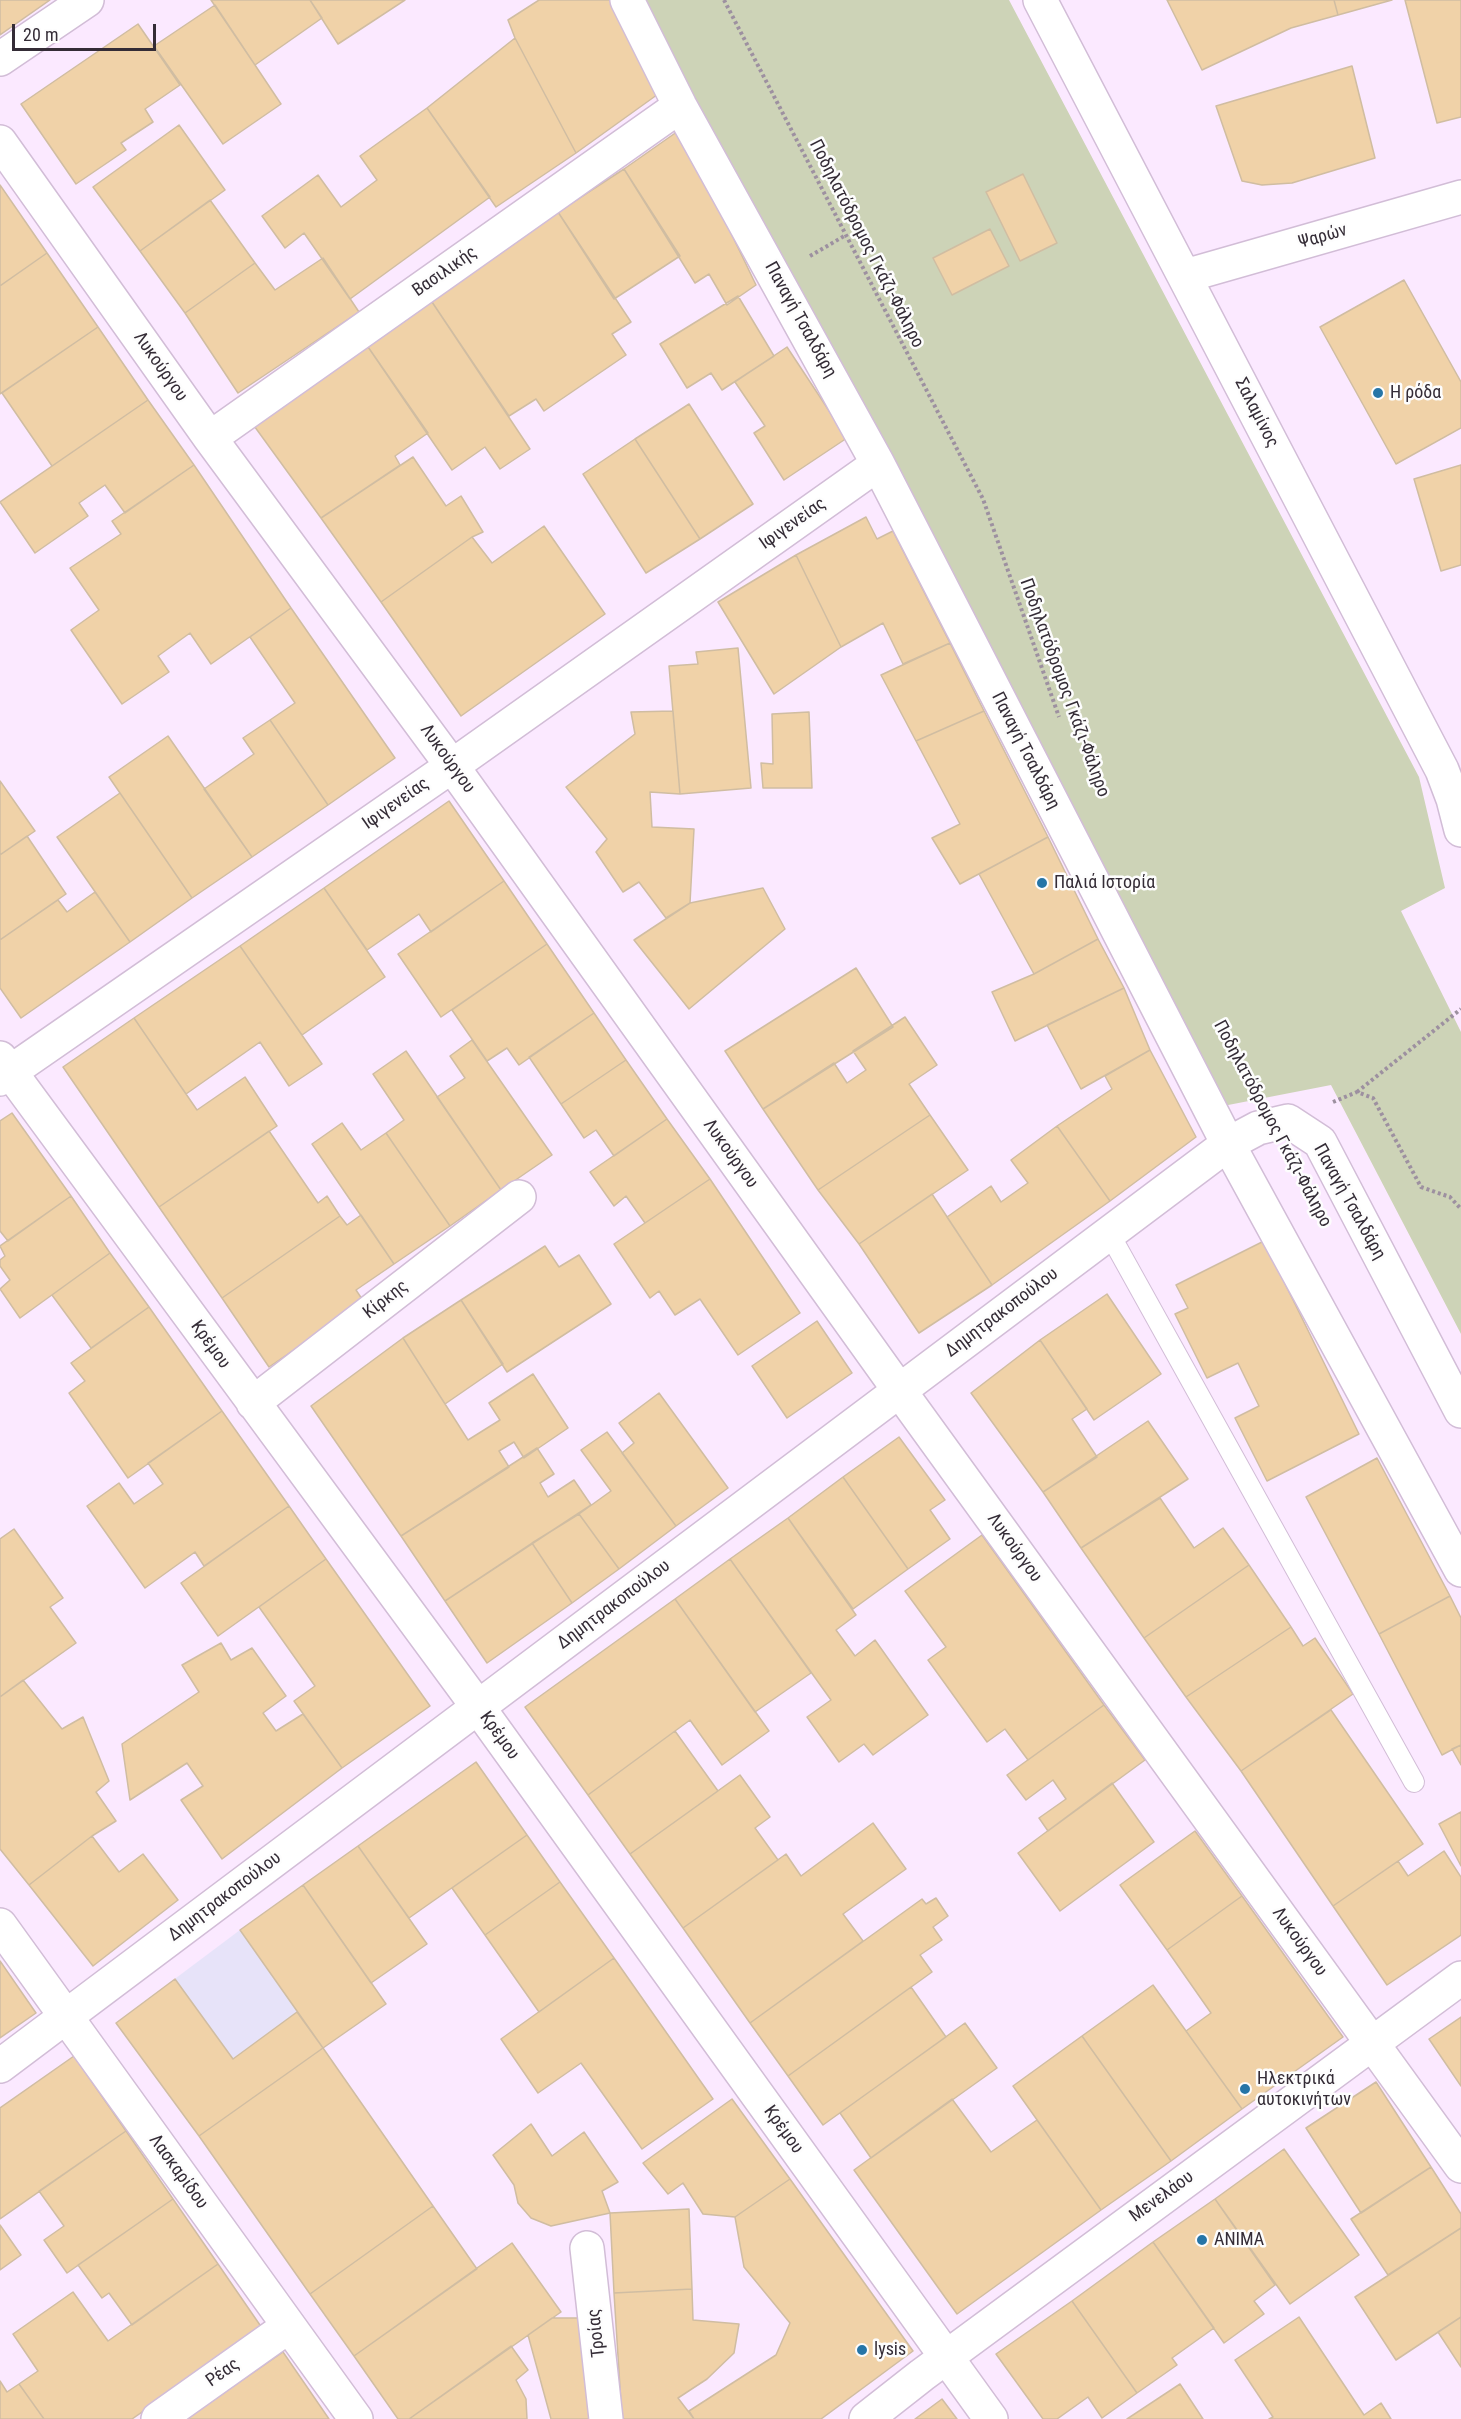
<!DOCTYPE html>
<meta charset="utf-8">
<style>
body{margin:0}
#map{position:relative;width:1461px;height:2419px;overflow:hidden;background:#fbe9ff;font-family:"Roboto Condensed",sans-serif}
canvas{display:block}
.scale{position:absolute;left:12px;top:24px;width:144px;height:27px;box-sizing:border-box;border:3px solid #342c36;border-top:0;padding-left:8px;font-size:18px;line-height:21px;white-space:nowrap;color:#342c36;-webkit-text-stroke:4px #fdfdfd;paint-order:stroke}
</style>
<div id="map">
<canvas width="1461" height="2419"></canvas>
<div class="scale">20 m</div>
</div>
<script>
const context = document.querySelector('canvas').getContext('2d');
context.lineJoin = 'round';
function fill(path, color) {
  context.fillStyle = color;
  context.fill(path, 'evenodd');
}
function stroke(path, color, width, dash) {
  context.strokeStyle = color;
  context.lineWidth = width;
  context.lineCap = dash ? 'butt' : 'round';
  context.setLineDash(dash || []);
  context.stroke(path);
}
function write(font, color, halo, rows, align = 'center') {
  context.font = font + ' "Roboto Condensed",sans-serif';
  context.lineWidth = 5;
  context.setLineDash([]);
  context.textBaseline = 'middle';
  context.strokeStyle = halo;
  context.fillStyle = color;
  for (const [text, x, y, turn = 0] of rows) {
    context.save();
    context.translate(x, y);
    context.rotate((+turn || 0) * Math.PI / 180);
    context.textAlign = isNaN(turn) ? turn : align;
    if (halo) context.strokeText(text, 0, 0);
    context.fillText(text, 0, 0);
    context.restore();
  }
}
fill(new Path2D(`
 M240,1930l83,118 -124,88 -83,-113z`), '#e7e3f9');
fill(new Path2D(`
 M639,0h370l410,777 26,111 -44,23 60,121v302l-130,-249 -108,21z`), '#cdd3b7');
const building = new Path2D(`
 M0,0h50l-50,35z
 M211,0h99l12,18 -67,47z
 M310,0h95l-67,44z
 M539,0h74l48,92 -85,61 -61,-115 -7,-18z
 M1167,0h167l4,15 -47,13 -89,42z
 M1334,0h58l-54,15z
 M1405,0h56v117l-24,6z
 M215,5l66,99 -58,40 -69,-98z
 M138,24l42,61 -35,24 8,13 -32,21 5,7 -50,34 -55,-80z
 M515,38l61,115 -80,54 -69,-99z
 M1352,66l23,92 -83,25 -30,2 -20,-4 -26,-75z
 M427,108l63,89 -140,102 -46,-66 -19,15 -23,-32 56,-41 23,32 36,-27 -17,-24z
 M179,125l46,65 -85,61 -47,-64z
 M681,129l75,156 -29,20 -18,-31 -14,9 -71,-114z
 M624,169l56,87 -66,43 -56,-87z
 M1023,174l34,69 -37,18 -34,-69z
 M0,185l47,68 -47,33z
 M210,200l45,63 -70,50 -45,-62z
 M558,212l73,110 -19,12 14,21 -82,56 -8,-12 -27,17 -79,-117z
 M990,229l19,37 -57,29 -19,-37z
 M47,253l51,74 -98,67v-108z
 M323,258l36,54 -121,81 -53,-80 70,-50 20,27z
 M1404,280l57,102v46l-65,36 -76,-137z
 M738,296l36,60 -52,34 -11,-17 -24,15 -27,-44z
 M430,299l100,150 -30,20 -15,-22 -33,23 -86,-126z
 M98,327l50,73 -96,66 -50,-73z
 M366,344l62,89 -33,23 5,9 -79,53 -69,-95z
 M787,347l60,91 -63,42 -30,-47 11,-7 -30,-44z
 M148,400l46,65 -69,48 -20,-28 -26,18 9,13 -53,37 -35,-51z
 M689,404l64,100 -53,35 -65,-100z
 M635,439l65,100 -54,34 -63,-99z
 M413,457l33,49 15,-10 22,36 -11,5 -91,65 -60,-84z
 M194,465l97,143 -80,56 -21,-31 -32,23 11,16 -47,32 -51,-74 28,-20 -29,-42 51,-34 -9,-13z
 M1461,465v100l-20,6 -27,-92z
 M866,517l11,22 16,-8 57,112 -47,21 -20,-41 -42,24 -45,-92z
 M544,526l61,88 -144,102 -80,-114 91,-65 20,26z
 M796,555l45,92 -67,47 -56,-92z
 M291,608l104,150 -67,47 -58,-85 25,-17 -45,-66z
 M950,643l34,68 -68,30 -35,-66z
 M738,648l13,140 -71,6 -11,-128 29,-2 -2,-12z
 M673,711l7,83 -30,-2 2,35 42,2 -4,74 -24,15 -27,-36 -16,10 -27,-40 11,-13 -41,-52 69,-53 -4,-22z
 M984,711l64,126 -88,47 -28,-46 28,-14 -44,-83z
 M809,712l3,76h-49l-2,-25 12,1 -1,-50z
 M270,720l58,85 -76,52 -48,-68 50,-35 -11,-16z
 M168,736l84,121 -60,41 -83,-121z
 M0,781l35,50 -35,24z
 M120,793l72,105 -62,44 -73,-105z
 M449,801l55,80 -73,51 -12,-18 -52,36 -43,-62z
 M27,836l39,58 -66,46v-85z
 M1048,837l50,102 -64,35 -55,-100z
 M504,881l43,63 -106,73 -43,-63z
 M324,888l61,89 -83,58 -62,-89z
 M763,888l22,41 -96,80 -55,-69 56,-37z
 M95,892l35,50 -109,76 -21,-30v-48l58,-40 9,12z
 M1098,939l26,49 -109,53 -23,-49 42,-18z
 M547,944l47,69 -75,52 -12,-17 -20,13 -35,-51z
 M240,946l82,118 -33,22 -29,-44 -74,52 -52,-76z
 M856,968l37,59 -130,82 -38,-58z
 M1124,988l26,62 -69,39 -34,-64z
 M594,1013l32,47 -65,44 -32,-47z
 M905,1017l32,48 -28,19 21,31 -112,75 -55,-81 71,-46 13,20 19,-13 -13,-19z
 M134,1018l63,92 48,-33 32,49 -118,81 -96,-140z
 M472,1040l80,115 -51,35 -64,-93 28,-19 -15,-22z
 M1150,1050l46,87 -86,64 -53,-75 55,-37 -7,-13z
 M406,1051l95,139 -51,36 -64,-93 18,-13 -31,-46z
 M626,1060l41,59 -53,37 -18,-26 -12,8 -23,-34z
 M12,1113l59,83 -63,45 -8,-10v-110z
 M930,1115l38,55 -109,74 -41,-54z
 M667,1119l43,60 -65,44 -19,-27 -12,10 -24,-34z
 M342,1123l19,27 25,-17 64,93 -56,38 -82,-120z
 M1057,1126l53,75 -118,84 -45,-68 44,-31 10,16 27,-19 -17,-23z
 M269,1131l49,72 9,-7 13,20 -118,82 -63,-91z
 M710,1179l90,134 -62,42 -38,-56 -25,16 -16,-24 -9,7 -36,-54z
 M932,1194l60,91 -73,48 -60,-89z
 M71,1196l39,57 -90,65 -20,-29 10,-9 -10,-14v-6l5,-4 -5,-10z
 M361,1215l33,49 -38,26 8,12 -95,65 -47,-69 118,-82 7,9z
 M1264,1241l95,193 -92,47 -32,-63 24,-12 -21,-43 -31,15 -32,-64 13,-6 -12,-23z
 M545,1246l14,21 20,-12 32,49 -104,68 -46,-72z
 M110,1253l39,54 -58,41 -39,-53z
 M1107,1294l54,80 -67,46 -54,-80z
 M461,1300l42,64 -58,40 -42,-66z
 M149,1307l73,104 -94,67 -59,-85 16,-12 -14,-18z
 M817,1321l35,52 -65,45 -35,-52z
 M403,1338l65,102 32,-20 -11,-17 44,-29 35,54 -44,30 -10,-16 -15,9 10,16 -108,69 -90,-130z
 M1040,1340l47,69 -15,10 25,38 -54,35 -72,-99z
 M659,1393l69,95 -52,38 -54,-73 12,-10 -15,-20z
 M222,1411l67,95 -85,60 -9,-14 -50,36 -58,-82 32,-23 15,21 29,-20 -15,-21z
 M1148,1421l40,58 -107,69 -38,-56z
 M607,1432l69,94 -57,43 -40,-55 32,-23 -30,-41z
 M899,1437l46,63 -15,10 20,29 -42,30 -65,-92z
 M537,1448l17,26 -14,9 8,14 26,-17 17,25 -146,96 -44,-65z
 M1377,1458l73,138 -71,38 -73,-137z
 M843,1477l65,92 -55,40 -65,-91z
 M1160,1498l34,50 29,-20 26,37 -105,73 -63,-90z
 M289,1506l37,53 -108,77 -37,-53z
 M579,1514l40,55 -47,34 -40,-60z
 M788,1518l68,97 -20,15 19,26 20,-16 53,75 -55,40 -9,-11 -25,18 -32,-45 24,-17 -101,-141z
 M14,1529l49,69 -13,9 26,36 -76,54v-158z
 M982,1535l122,170 -76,55 -23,-31 -18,13 -59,-82 18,-13 -41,-56z
 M532,1543l40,60 -85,60 -42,-62z
 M326,1559l104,147 -88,62 -48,-67 21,-15 -56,-79z
 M730,1559l81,114 -56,39 -80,-113z
 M1249,1565l42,62 -105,70 -42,-59z
 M1450,1596l11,22v127l-19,10 -63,-121z
 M675,1599l94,132 -47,34 -32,-45 -102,75 -63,-88z
 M1291,1627l12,19 12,-8 38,56 -112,77 -55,-74z
 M221,1643l10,17 21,-12 34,48 -23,17 13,18 27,-17 39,54 -120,91 -41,-59 22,-14 -16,-23 -57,37 -8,-56 77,-52 -17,-27z
 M23,1680l39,49 21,-12 26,64 -13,11 20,29 -24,15 -63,49 -29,-36v-152z
 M1104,1705l41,55 -97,71 -9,-13 27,-19 -13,-19 -27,20 -19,-25z
 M1331,1710l92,134 -90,62 -92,-135z
 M675,1731l43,60 -88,63 -42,-59z
 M1461,1745v20l-9,-16z
 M476,1762l51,73 -118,83 -51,-72z
 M740,1775l30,42 -15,11 23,32 -95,68 -53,-74z
 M1112,1783l42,59 -94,69 -42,-58z
 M1461,1812v54l-22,-42z
 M873,1823l33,46 -63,45 20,27 -113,82 -67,-95 103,-74 15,22z
 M1195,1831l47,65 -75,54 -47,-65z
 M527,1835l33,47 -75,53 -33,-47z
 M92,1836l27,36 24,-18 35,46 -85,66 -64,-81z
 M358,1846l69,98 -56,39 -68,-98z
 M1444,1851l17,26v58l-74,50 -54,-79 65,-45 10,15z
 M560,1882l54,76 -75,54 -54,-77z
 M303,1885l83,119 -63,44 -83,-118z
 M1242,1896l101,141 -101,72 -56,-78 25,-18 -44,-63z
 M936,1898l12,18 -15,11 9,13 -22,15 12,17 -144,104 -38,-53 172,-124 4,5z
 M614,1958l99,141 -71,50 -61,-86 -43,30 -37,-54z
 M0,1961l36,52 -36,25z
 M175,1979l58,80 64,-47 26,36 -124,88 -83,-113z
 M1153,1985l89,124 -71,52 -89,-125z
 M911,1987l35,50 -123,88 -35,-49z
 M1461,2017v69l-32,-47z
 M965,2023l32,45 -126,90 -31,-45z
 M1082,2036l89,125 -70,49 -88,-124z
 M323,2048l110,158 -123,88 -111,-158z
 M74,2056l52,75 -126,88v-111z
 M1376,2082l55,85 -70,46 -55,-85z
 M732,2099l58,80 -55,38 -32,-3 -20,-31 -15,11 -25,-31z
 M952,2099l39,53 46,-32 64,90 -144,104 -103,-144z
 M531,2124l21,32 32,-24 34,50 -16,9 8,22 -59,13 -20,-8 -13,-15 -4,-18 -21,-30z
 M126,2131l47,68 -106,74 -23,-33 20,-14 -25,-35z
 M1284,2149l75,106 -69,49 -75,-105z
 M1431,2167l30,47v14l-73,47 -37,-56z
 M790,2179l123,172 -92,68h-127l-5,-8 87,-56 14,-32 -46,-56 -9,-50z
 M173,2199l45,65 -86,61 -23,-32 -7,5 -24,-33z
 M1215,2199l60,86 -21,16 10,13 -40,29 -71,-101z
 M433,2206l44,63 -123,87 -44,-62z
 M689,2209l3,80 -78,4 -4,-80z
 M0,2225l21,30 -21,15z
 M1461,2228v89l-65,43 -41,-63z
 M1153,2242l61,86 -42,30 5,7 -40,28 -65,-92z
 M512,2243l49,69 -152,107h-11l-44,-63z
 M218,2264l44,64 -130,91h-88l-25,-35 19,-13 -25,-37 60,-42 35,49z
 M692,2289l1,31 46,4 -5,29 -27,26 -29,19 16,21h-72l-8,-126z
 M1072,2301l65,92 -35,25 -14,-21 -31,22h-14l-47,-65z
 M1299,2317l65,98 17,-12 10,16h-122l4,-2 -38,-57z
 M1461,2317v50l-23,-35z
 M552,2318h28l11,101h-40l-23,-84z
 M511,2346l17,24 -12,10 10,19 1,20h-118z
 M283,2352l46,67h-143z
 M0,2381l7,11 12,-8 25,35h-44z
 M1180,2384l23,35h-76z
 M942,2399l15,20h-42z`);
fill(building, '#f0d2a8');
stroke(building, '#d0bda2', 1.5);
const service = new Path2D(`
 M1109,1233l305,549`);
const minor = new Path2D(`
 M627,0l53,106 198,358 350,680 233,426
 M1040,0l402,770 11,29 8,31
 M0,59l87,-59
 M0,142l210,296 242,328 447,624 562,776
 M1185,276l276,-79
 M210,438l470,-332
 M0,1058l478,649 513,712
 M0,1079l452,-313 426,-302
 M253,1403l266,-206
 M0,1925l356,494
 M0,2066l1228,-922 30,-16 30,-7 32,21 141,269
 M587,2248l19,171
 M158,2419l131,-93
 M866,2419l56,-44 539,-397`);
stroke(service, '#d2bdd7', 22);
stroke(minor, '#d2bdd7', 36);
stroke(new Path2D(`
 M724,0l259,499 76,218
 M810,256l36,-21
 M1357,1092l104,-83
 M1333,1102l24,-10 16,6 48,89 29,10 11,12`), '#9d90a0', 4, [3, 3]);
stroke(service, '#fff', 20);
stroke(minor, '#fff', 33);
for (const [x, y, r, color] of [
 [1378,393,6,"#2675a7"],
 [1042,883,6,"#2675a7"],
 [1245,2089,6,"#2675a7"],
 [1202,2240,6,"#2675a7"],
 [862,2350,6,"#2675a7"]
]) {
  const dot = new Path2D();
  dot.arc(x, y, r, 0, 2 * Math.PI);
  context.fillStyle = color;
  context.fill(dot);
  stroke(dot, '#fdfdfd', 2);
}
write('18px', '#342c36', '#fdfdfd', [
 ["Ψαρών",1323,237,-16],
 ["Ποδηλατόδρομος Γκάζι-Φάληρο",866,244,63],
 ["Βασιλικής",445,272,-35],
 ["Παναγή Τσαλδάρη",800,320,61],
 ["Λυκούργου",160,367,55],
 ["Σαλαμίνος",1256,413,63],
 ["Ιφιγενείας",793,524,-35],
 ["Ποδηλατόδρομος Γκάζι-Φάληρο",1064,688,70],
 ["Παναγή Τσαλδάρη",1025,751,63],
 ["Λυκούργου",447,759,54],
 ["Ιφιγενείας",396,804,-35],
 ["Ποδηλατόδρομος Γκάζι-Φάληρο",1272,1124,62],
 ["Λυκούργου",730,1154,54],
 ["Παναγή Τσαλδάρη",1349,1202,61],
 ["Κίρκης",386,1300,-38],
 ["Δημητρακοπούλου",1002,1313,-37],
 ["Κρέμου",210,1345,54],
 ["Λυκούργου",1014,1548,54],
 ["Δημητρακοπούλου",614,1605,-37],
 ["Κρέμου",499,1736,54],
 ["Δημητρακοπούλου",225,1897,-37],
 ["Λυκούργου",1299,1942,54],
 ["Κρέμου",783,2130,54],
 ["Λασκαρίδου",178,2172,54],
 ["Μενελάου",1162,2197,-36],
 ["Τροίας",597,2333,-96],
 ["Ρέας",223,2373,-35]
]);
write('18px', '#342c36', '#fdfdfd', [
 ["Η ρόδα",1390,393],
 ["Παλιά Ιστορία",1054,883],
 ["Ηλεκτρικά",1257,2079],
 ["αυτοκινήτων",1257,2100],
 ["ΑΝΙΜΑ",1214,2240],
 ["lysis",874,2350]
], 'left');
</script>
